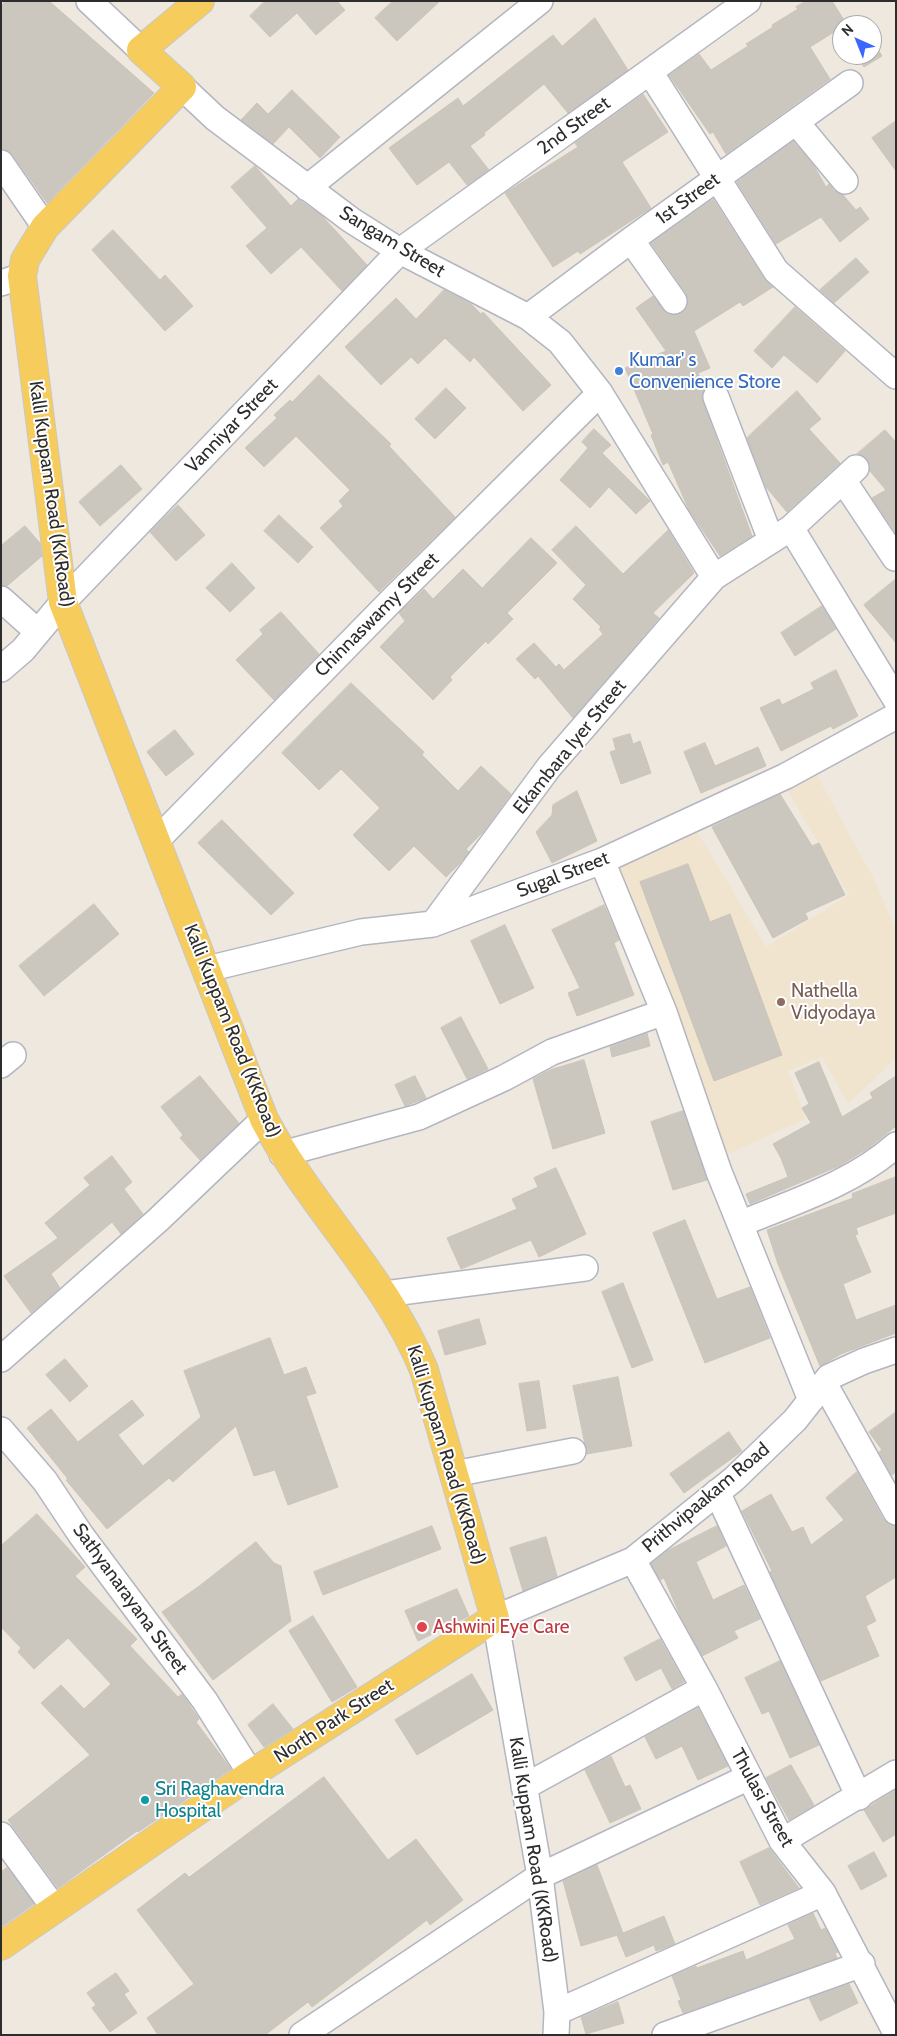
<!DOCTYPE html>
<style>
body{margin:0}
#map{position:relative;width:897px;height:2036px;overflow:hidden;background:#efe8df;font-family:Cabin,sans-serif}
canvas{display:block}
.frame{position:absolute;inset:0;border:2px solid #2d2d2d;pointer-events:none}
.north{position:absolute;left:832px;top:15px;width:50px;height:50px;box-sizing:border-box;background:#fff;border:1px solid #ababab;border-radius:50%;rotate:316deg;font-size:14px;font-weight:700;line-height:20px;text-align:center;color:#2d2d2d}
.north::after{content:'';display:block;margin:auto;width:18px;height:22px;background:#3c67ff;clip-path:polygon(50% 0,100% 100%,50% 72%,0 100%)}
</style>
<div id="map">
<canvas width="897" height="2036"></canvas>
<div class="frame"></div>
<div class="north">N</div>
</div>
<script>
const context = document.querySelector('canvas').getContext('2d');
context.lineJoin = 'round';
function fill(path, color) {
  context.fillStyle = color;
  context.fill(path, 'evenodd');
}
function stroke(path, color, width, dash) {
  context.strokeStyle = color;
  context.lineWidth = width;
  context.lineCap = dash ? 'butt' : 'round';
  context.setLineDash(dash || []);
  context.stroke(path);
}
function write(font, color, halo, rows, align = 'center') {
  context.font = font + ' Cabin,sans-serif';
  context.lineWidth = 4;
  context.setLineDash([]);
  context.textBaseline = 'middle';
  context.strokeStyle = halo;
  context.fillStyle = color;
  for (const [text, x, y, turn = 0] of rows) {
    context.save();
    context.translate(x, y);
    context.rotate((+turn || 0) * Math.PI / 180);
    context.textAlign = isNaN(turn) ? turn : align;
    if (halo) context.strokeText(text, 0, 0);
    context.fillText(text, 0, 0);
    context.restore();
  }
}
fill(new Path2D(`
 M812,766l61,111 23,53v128l-48,46 -26,-47 -34,14 18,48 -83,37 -108,-291 79,-39 72,121 83,-52 -66,-112z`), '#f1e4cf');
const building = new Path2D(`
 M5,1h44l105,92 -107,110 -34,-48 -12,-6v-142z
 M265,1h72l8,9 -29,25 -19,-22 -27,24 -20,-21z
 M393,1h47l-43,40 -22,-23z
 M806,1h26l15,24h-5v2l-32,20 20,32 -104,75 -13,-22 -3,2 -41,-59 30,-21 12,16 37,-24 -2,-2 27,-17 -1,-2 26,-16 -2,-2z
 M595,18l33,52 -60,43 -24,-29 -60,49 1,2 -15,11 19,24 -22,15 -18,-23 -32,23 -28,-37 69,-50 5,8 90,-71 9,11z
 M872,40l10,16 -18,11 -8,-12h16z
 M292,90l48,47 -20,21 -31,-31 -16,17 -32,-24 16,-17 11,11z
 M643,94l25,38 -46,30 29,46 -71,46 -2,-3 -25,16 -48,-74 73,-46 -3,-4z
 M896,121v50l-24,-33z
 M793,141l21,25 12,21 3,-3 5,7 9,4 13,15 4,-3 9,12 -29,23 -19,-25 -45,27 -39,-62z
 M255,166l36,40 7,-7 24,17 45,49 -25,26 -41,-44 -30,27 -25,-28 21,-18 -36,-41z
 M713,199l51,80 9,8 -30,19 -3,-4 -46,29 16,37 -12,5 7,15 -3,7 1,7 49,134 -32,20 -31,-46 -21,-48 -5,3 -12,-30 2,-1 -28,-66 41,-17 -30,-43 17,-12 15,18 14,-1 5,-6 1,-8 -2,-6 -35,-50z
 M113,230l47,50 5,-5 28,31 -28,25 -73,-81z
 M856,258l13,14 -35,31 -14,-13z
 M444,290l27,14 10,10 2,-2 68,73 -28,26 -49,-54 -4,5 -25,-24 -27,26 -7,-7 -30,28 -36,-38 51,-49 20,21z
 M795,307l50,44 -28,32 -33,-28 -12,13 -18,-17z
 M319,375l72,69 -2,2 66,71 -76,75 -59,-64 23,-22 -4,-5 11,-11 -54,-54 -32,31 -19,-19 32,-30 -3,-3 16,-15 2,2z
 M446,388l20,20 -31,31 -20,-20z
 M797,391l24,28 -12,10 31,34 -53,49 -21,-25 -19,-49z
 M594,429l17,16 -9,8 48,48 -14,13 -27,-27 -19,21 -30,-28 28,-32 -6,-6z
 M885,430l11,12v91l-24,-35 14,-8 -16,-19 -3,-12 -10,-5z
 M121,465l21,24 -42,37 -21,-24z
 M178,505l27,30 -29,26 -26,-29z
 M279,515l34,32 -15,16 -34,-32z
 M25,526l15,17 2,13 -35,30 -6,-1v-39z
 M576,526l47,48 45,-44 26,43 -41,40 6,5 -86,100 -35,-42 -3,3 -19,-20 18,-16 22,24 3,-3 5,6 39,-36 -4,-5 2,-2 -28,-28 13,-14 -34,-35z
 M531,538l26,25 -50,50 6,6 -25,25 -2,-3 -36,36 2,3 -19,20 -53,-53 25,-26 -6,-8 25,-24 9,10 30,-30 19,19z
 M232,563l23,25 -25,24 -24,-24z
 M896,579v64l-32,-38z
 M822,606l14,23 -41,27 -14,-23z
 M281,612l38,42 -45,46 -38,-40 27,-26 -3,-4z
 M836,670l22,46 -25,13 -2,-3 -50,25 -21,-43 19,-9 3,6 32,-16 -3,-6z
 M351,683l73,69 -2,3 36,36 23,-25 30,28 -28,38 -17,17 3,3 -10,12 -13,13 -32,-31 -25,25 -36,-36 27,-27 -39,-39 -22,21 -37,-37z
 M175,730l19,24 -28,22 -19,-24z
 M630,734l3,10 7,-3 11,32 -30,11 -11,-32 6,-2 -3,-11z
 M705,743l10,23 43,-19 8,19 -65,27 -17,-41z
 M577,791l20,50 -45,22 -16,-31 16,-17 1,-10z
 M780,794l32,52 7,-3 26,52 -40,18 3,6 -35,19 -61,-111z
 M222,820l72,73 -23,22 -73,-72z
 M688,864l22,58 20,-8 52,141 -68,26 -74,-199z
 M94,904l25,30 -75,62 -25,-30z
 M604,905l15,35 -5,3 20,52 -57,21 -9,-23 12,-5 -28,-58z
 M505,925l29,63 -34,16 -29,-63z
 M461,1017l27,52 -21,10 -26,-51z
 M647,1033l3,13 -38,11 -2,-10z
 M584,1060l21,73 -52,16 -20,-70 17,-9z
 M819,1062l23,55 31,-19 -3,-5 26,-17v50l-26,21 -29,18 -91,39 -4,-10 42,-17 -7,-19 -8,-14 38,-21 -9,-15 7,-4 -14,-31z
 M200,1076l39,47 -39,37 -20,-22 3,-3 -22,-28z
 M415,1076l11,22 -21,8 -10,-21z
 M683,1111l24,69 -34,10 -22,-68z
 M112,1156l20,26 -8,7 19,25 -22,20 -9,-12 -61,52 9,14 -29,25 -27,-37 54,-38 -13,-15 45,-38 -6,-7z
 M556,1168l30,66 -47,23 -8,-17 -70,29 -14,-31 70,-29 -5,-10 26,-12 -4,-9z
 M896,1177v36l-40,15 2,6 -3,1 16,37 -28,12 13,36 40,-15v28l-55,21 -21,12 -42,-102 -11,-34 86,-32 -1,-4z
 M685,1220l32,79 33,-12 20,51 -65,25 -52,-130z
 M623,1283l30,77 -21,8 -30,-76z
 M479,1319l7,25 -41,11 -7,-24z
 M270,1338l14,37 22,-8 10,26 -10,3 32,91 -50,18 -13,-35 -21,6 -18,-50 -63,56 -4,-4 -62,51 -41,-49 2,-1 -41,-51 24,-19 27,33 54,-42 12,15 -26,20 25,31 58,-49 -17,-46z
 M65,1359l23,27 -18,16 -24,-27z
 M618,1377l14,69 -45,8 -14,-68z
 M539,1381l7,47 -19,3 -8,-47z
 M896,1412v60l-4,3 -13,-23 3,-2 -13,-18z
 M729,1432l13,19 -58,42 -14,-19z
 M857,1472l26,47 6,6 7,1v51l-31,19 11,25 -10,5 13,30 -58,25 -51,-109 2,-1 -30,-60 29,-17 21,38 11,-5 8,18 33,-25 -18,-22z
 M37,1514l48,53 -10,9 62,63 -7,7 48,51 4,-3 17,25 -3,3 35,47 -93,63 -1,-1 -79,57 -50,-68 82,-65 -49,-52 20,-18 23,24 27,-25 -43,-46 -34,31 -16,-17 3,-4 -20,-21v-81z
 M432,1526l9,23 -118,46 -9,-23z
 M717,1526l9,20 -30,16 17,38 31,-15 16,34 -26,12 4,7 -36,18 -22,-41 -16,-37 -4,2 -9,-16 16,-13z
 M546,1537l11,39 -34,15 -13,-43z
 M256,1542l18,21 7,3 10,55 -78,59 -51,-68 36,-25z
 M457,1589l12,27 -51,25 -13,-30z
 M313,1616l44,71 -25,15 -43,-71z
 M660,1639l24,43 -12,7 -11,-21 -25,13 -12,-23z
 M780,1661l39,84 -29,13 -21,-47 -7,3 -17,-36z
 M472,1674l21,36 -76,45 -22,-35z
 M273,1704l20,25 -29,18 -16,-22z
 M698,1708l30,58 -30,14 -16,-34 -26,13 -11,-22z
 M611,1756l14,31 5,-2 11,24 -31,14 -25,-53z
 M791,1765l23,40 -25,15 -23,-42z
 M324,1777l64,83 28,-21 47,61 -33,25 -3,-5 -115,87 -4,-5 -43,33h-107l-11,-17 47,-34 -57,-74 48,-37 4,4z
 M896,1790v44l-13,8 -19,-32z
 M769,1848l30,40 -39,17 -20,-43z
 M874,1852l13,24 -26,14 -13,-24z
 M597,1865l26,68 41,-17 11,28 -19,7 -2,-6 -28,12 -9,-22 4,-1 -40,12 -18,-65z
 M7,1868l27,36 -33,23v-55z
 M813,1913l8,17 4,-2 13,24 -3,1 2,5 -154,55 -5,-12 3,-1 -9,-24 24,-10 1,2 46,-17 3,9 49,-21 -7,-14z
 M116,1973l13,18 -5,3 13,19 -27,19 -18,-24 4,-3 -9,-12z
 M849,1984l9,19 -38,18 -11,-23z
 M618,2002l6,21 -38,11 -5,-17z`);
fill(building, '#cbc6be');
stroke(building, '#cbc4b8', 1);
const minor = new Path2D(`
 M89,1l52,49
 M650,72l126,199 120,105
 M182,87l33,31 136,102 49,31 128,66 32,25 40,51 114,184
 M796,122l49,59
 M1,163l44,64
 M307,188l233,-187
 M631,240l43,61
 M1,283l21,-7
 M528,317l103,-77 219,-157
 M716,397l55,143
 M843,480l52,78
 M791,528l65,-60
 M1,599l37,33
 M1,669l22,-19 40,-48 337,-351 348,-250
 M157,840l234,-239 209,-208
 M602,861l62,151 55,160 92,228
 M433,924l116,-157 165,-190 77,-49 105,172
 M207,969l154,-37 72,-8 169,-63 184,-85 110,-60
 M1,1065l12,-10
 M282,1154l137,-37 85,-39 48,-26 112,-40
 M740,1224c53,-22 112,-40 156,-79
 M385,1294l200,-26
 M1,1359l157,-139 106,-101
 M824,1383l72,129
 M1,1430l44,51 36,54 124,166 46,73
 M454,1474l119,-23
 M717,1492l142,305
 M633,1560l71,128 78,153 41,52 73,140
 M524,1787l180,-99
 M1,1835l54,74
 M782,1841l114,-68
 M557,2012l266,-119
 M302,2035l238,-159 209,-99
 M556,2035l1,-23 -17,-136 -45,-258 138,-58 101,-81 61,-59 34,-43 35,-16 32,-11
 M665,2035l197,-71`);
const major = new Path2D(`
 M1,1946l250,-172 244,-156 -71,-248c-38,-93 -114,-163 -160,-251l-201,-517 -41,-326 3,-16 20,-33 137,-140 -41,-37 59,-49`);
stroke(minor, '#b3b6c1', 28);
stroke(major, '#c8c8c8', 30);
stroke(minor, '#fff', 25);
stroke(major, '#f6cd5d', 28);
for (const [x, y, r, color] of [
 [619,371,5,"#3f7fe0"],
 [781,1002,5,"#8d6e63"],
 [422,1627,6,"#e0444e"],
 [145,1800,5,"#0f9aa8"]
]) {
  const dot = new Path2D();
  dot.arc(x, y, r, 0, 2 * Math.PI);
  context.fillStyle = color;
  context.fill(dot);
  stroke(dot, '#fff', 2);
}
write('19px', '#2d2d2d', '#fff', [
 ["2nd Street",574,126,-36],
 ["1st Street",688,199,-36],
 ["Sangam Street",392,242,31],
 ["Vanniyar Street",232,426,-46],
 ["Kalli Kuppam Road (KKRoad)",51,494,82],
 ["Chinnaswamy Street",377,615,-45],
 ["Ekambara Iyer Street",570,747,-51],
 ["Sugal Street",563,875,-21],
 ["Kalli Kuppam Road (KKRoad)",232,1031,68],
 ["Kalli Kuppam Road (KKRoad)",446,1455,73],
 ["Prithvipaakam Road",706,1498,-40],
 ["Sathyanarayana Street",130,1599,54],
 ["North Park Street",334,1721,-33],
 ["Thulasi Street",762,1798,61],
 ["Kalli Kuppam Road (KKRoad)",533,1850,81]
]);
write('19px', '#366cbe', '#fff', [
 ["Kumar' s",629,360],
 ["Convenience Store",629,382]
], 'left');
write('19px', '#785e54', '#fff', [
 ["Nathella",791,991],
 ["Vidyodaya",791,1013]
], 'left');
write('19px', '#be3a42', '#fff', [
 ["Ashwini Eye Care",433,1627]
], 'left');
write('19px', '#0d838f', '#fff', [
 ["Sri Raghavendra",155,1789],
 ["Hospital",155,1811]
], 'left');
</script>
